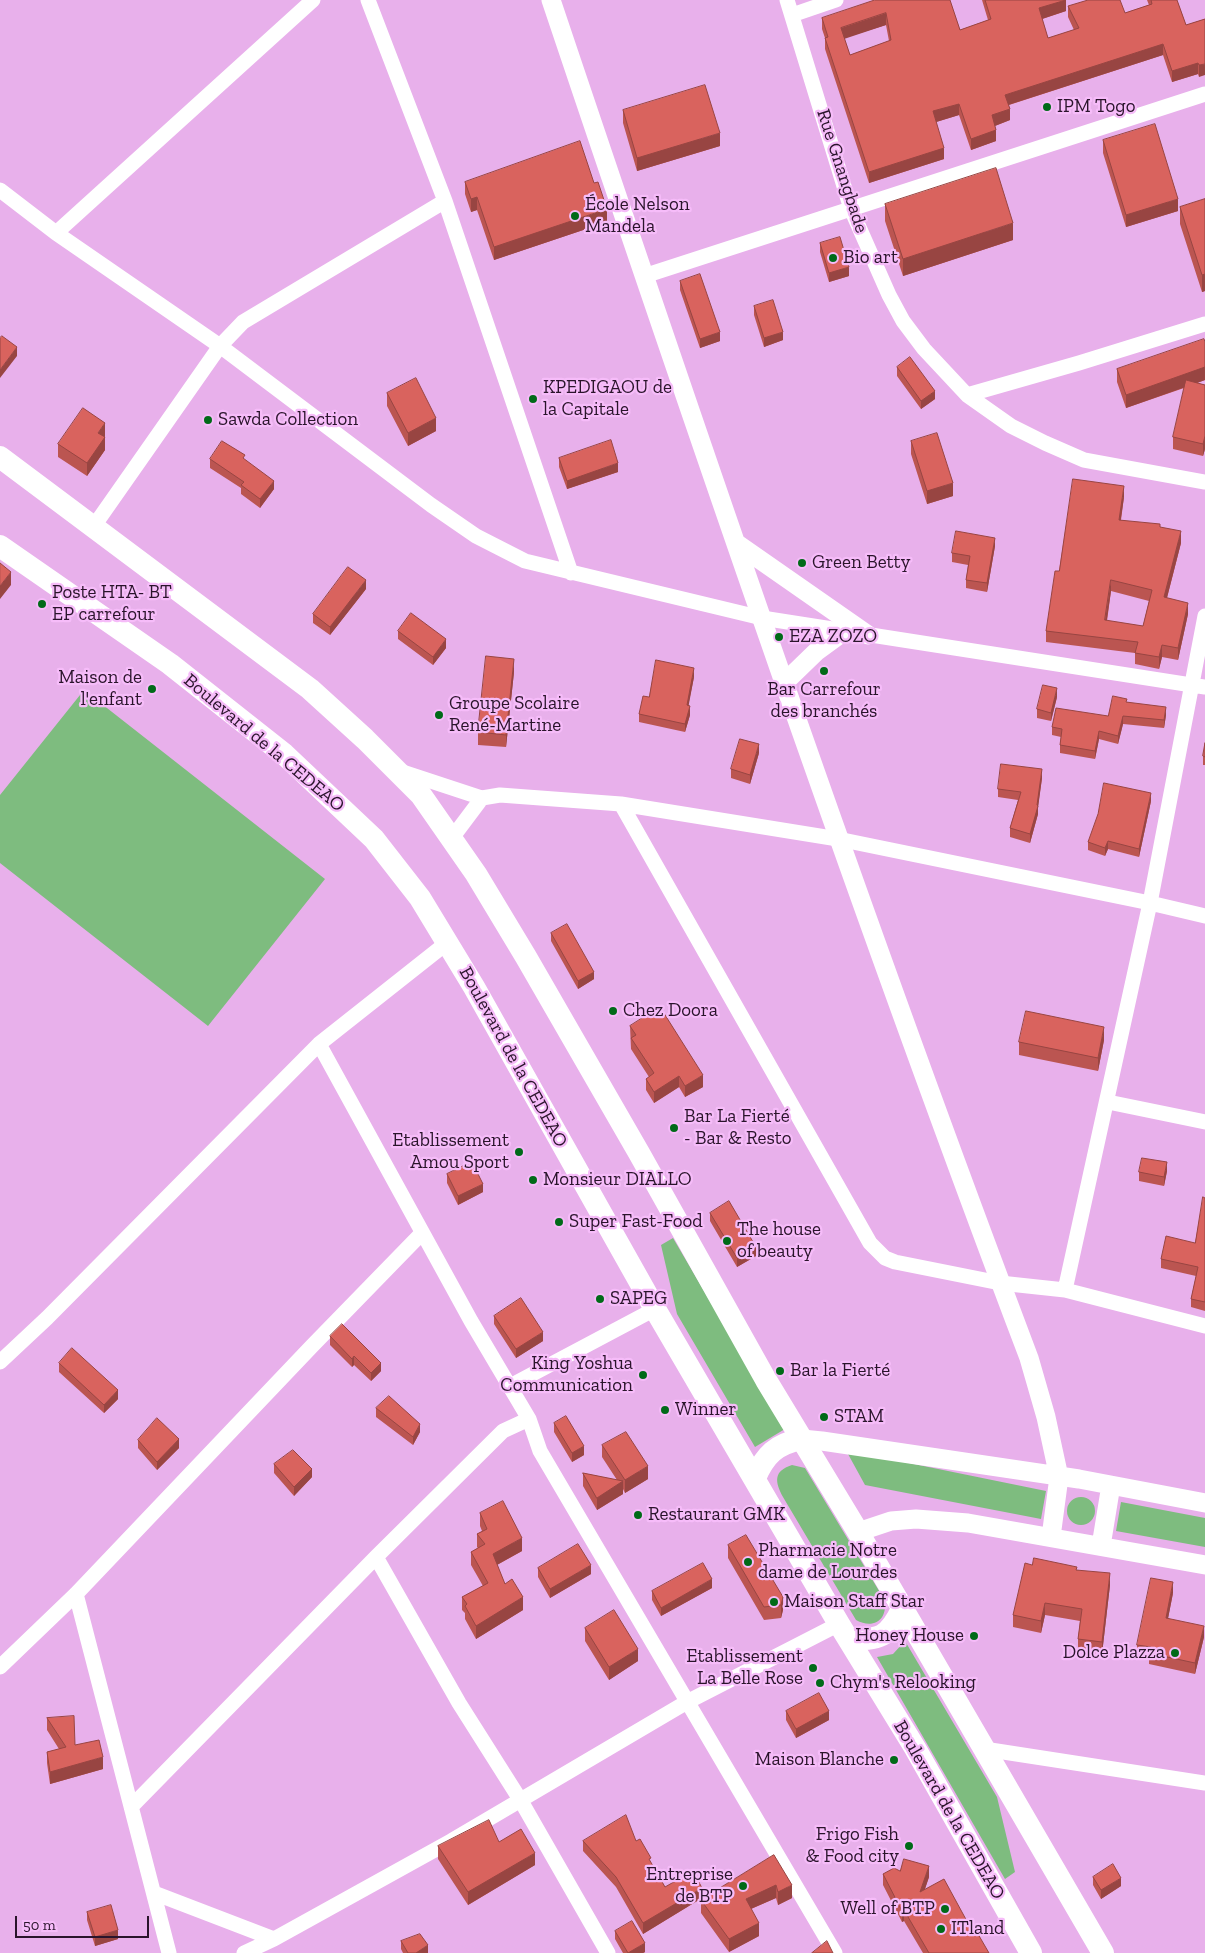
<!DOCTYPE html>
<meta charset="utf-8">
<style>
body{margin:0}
#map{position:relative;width:1205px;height:1953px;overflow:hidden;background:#e8b0eb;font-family:"Zilla Slab",serif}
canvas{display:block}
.scale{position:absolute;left:15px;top:1916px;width:134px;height:22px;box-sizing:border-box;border:2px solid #2a142b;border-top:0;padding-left:6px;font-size:15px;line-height:18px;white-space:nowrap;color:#2a142b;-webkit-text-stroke:4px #f6bcf9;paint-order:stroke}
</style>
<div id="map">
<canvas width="1205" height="1953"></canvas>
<div class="scale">50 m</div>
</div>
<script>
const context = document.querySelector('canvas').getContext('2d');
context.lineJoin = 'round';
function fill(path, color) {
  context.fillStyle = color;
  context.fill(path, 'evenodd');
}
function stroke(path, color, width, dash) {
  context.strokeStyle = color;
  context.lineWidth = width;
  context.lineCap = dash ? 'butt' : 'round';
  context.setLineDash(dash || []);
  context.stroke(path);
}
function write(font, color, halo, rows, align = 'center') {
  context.font = font + ' "Zilla Slab",serif';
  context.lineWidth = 4.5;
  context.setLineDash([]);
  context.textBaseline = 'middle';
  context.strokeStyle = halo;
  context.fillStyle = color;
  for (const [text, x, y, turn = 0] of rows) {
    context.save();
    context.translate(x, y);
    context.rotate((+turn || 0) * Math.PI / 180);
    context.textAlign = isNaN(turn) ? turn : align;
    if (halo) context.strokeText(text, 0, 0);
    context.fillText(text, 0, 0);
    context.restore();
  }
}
fill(new Path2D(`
 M84,690l241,189 -117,147 -208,-163v-68z
 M673,1238l112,191 -30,18 -78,-133 -16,-69z
 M850,1451l196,40 -5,28 -176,-34 -17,-31z
 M792,1465l13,3 79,131c5,20 -10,31 -28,21l-73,-123c-8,-15 -10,-26 9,-32z
 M1067 1511a14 14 0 1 1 28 0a14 14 0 1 1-28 0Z
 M1121,1502l84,16v29l-89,-16z
 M905,1641l92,156 18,75 -10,7 -128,-222 16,-3z`), '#7ebc7f');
stroke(new Path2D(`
 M368,0l77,201 126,372
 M787,0l64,209 38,86 14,26 21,28 43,46 112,-32 126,-39
 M792,15l44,-15
 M0,190l56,43 164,113 211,159 45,31 49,25 237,57 443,69
 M56,233l257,-233
 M644,276l561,-182
 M967,395l44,31 34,17 39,17 121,22
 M94,526l126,-180 23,-24 202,-121
 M400,771l82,27 18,-3 121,9 217,35 312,64 55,13
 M621,804l249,439 15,15 10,4 105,21 65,7 140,36
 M452,838l30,-40
 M319,1044l152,277 58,98 11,32 295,502
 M1108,1102l97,20
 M1065,1290l85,-387 55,-287
 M0,1362l47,-44 272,-274 129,-102
 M510,1386l145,-77
 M376,1557l83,146 62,98 87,152
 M76,1594l93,359
 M0,1667l76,-73 236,-248 110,-113
 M984,1749l221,34
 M131,1807l245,-250 127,-126 26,-12
 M154,1893l120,46
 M244,1953l30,-14 177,-98 236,-139 152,-78`), '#fff', 15);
stroke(new Path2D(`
 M551,0c153,455 308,909 478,1358l17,59 13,60 -8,60
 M736,543l132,92
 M785,682l32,-31 26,-19
 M802,1439l20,2 257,38 126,24
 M858,1532l33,-11 25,-2 52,4 237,42
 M1101,1546l10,-61`), '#fff', 19);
stroke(new Path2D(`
 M0,457l310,232 55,50 56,56 55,79 50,83 113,196 127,227 92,152 245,421
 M0,546l170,118 114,90 90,85 46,59 54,89 181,322 184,315 76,124 116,205
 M755,1478c10,-23 21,-34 47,-39
 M849,1638c30,3 40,-1 53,-29`), '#fff', 22);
fill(new Path2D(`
 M982,0h84v11l-24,8 6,19 26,-8 -6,-13v-11l57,7 24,-8 -2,-5h30l9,25 19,-6 -6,58 -1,-3 -26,8 -9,-27 -154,50 1,15 -15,6 1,15 -25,9 -12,-35 -23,7 8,37 -75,24 -44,-134v-11l-3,-9v-11l128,-17 10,29 28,-10zM886,25l3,16 -39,14 -6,-17z
 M623,110l97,36 -83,25 -14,-48z
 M1103,140l75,71 -52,16 -23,-74z
 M465,182l142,40 -113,38 -17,-50 -6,2 -6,-18z
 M1205,199v92l-3,1 -22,-68v-17z
 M885,204l128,36 -110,36 -18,-55z
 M820,243l29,33 -20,6 -9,-30z
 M680,281l40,60 -20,7 -20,-58z
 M754,306l29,34 -19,7 -10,-32z
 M1205,342v38l-8,3 8,2v64l-2,7 -30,-7v-12l11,-49 -58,20 -9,-26v-13z
 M897,367l38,32 -14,10 -24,-33z
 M387,393l49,38 -28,15 -21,-40z
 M105,436v14l-18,26 -29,-19v-13z
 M911,441l42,55 -26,8 -16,-50z
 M559,458l59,14 -51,17 -8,-22z
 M210,459l35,1 29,29 -14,19 -19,-14v-6l-31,-20z
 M1124,497l-3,23 39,7 21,16 -14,55 21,16 -10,46 -16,-3 -3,12 -24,-5v-11l-89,-11v-11l13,-60zM1111,591l38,10 -6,25 -36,-5z
 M995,546l-8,46 -21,-4v-8l2,-15 -16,-3v-9z
 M366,589l-36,46 -17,-12v-9z
 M398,631l48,17 -13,17 -35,-26z
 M514,672l-8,75 -28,-2v-13z
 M694,677l-6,29 2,9 -5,17 -46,-10v-8l10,-17z
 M1057,697l-6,24 -14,-3v-9z
 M1127,702l39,13 -2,13 -41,-4 -5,20 -19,-5 -4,20 -35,-6v-8l1,-8 -9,-2v-8l56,-11z
 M1205,743v22h-2v-9z
 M759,753l-9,31 -19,-6v-9z
 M1042,778l-4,28v8l-8,29 -20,-6v-9l8,-28 -20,-3v-8z
 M1151,801l-12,56 -31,-8 -3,7 -17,-6v-8z
 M551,933l43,46 -16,10 -27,-48z
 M630,1026l73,61 -18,10 -6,-10 -25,16 -8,-13v-11l3,-2 -18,-28z
 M1104,1040l-6,31 -79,-16v-13z
 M1167,1171l-3,15 -25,-5v-9z
 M447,1174l36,18 -25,13 -11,-22z
 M1205,1198v113l-14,-4v-8l5,-23 -35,-8v-9l34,-16z
 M710,1213l46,43 -19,11 -27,-46z
 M494,1316l49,25 -27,17 -22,-34z
 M330,1336l51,35 -10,10 -17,-16 -2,2 -22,-22z
 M59,1363l59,36 -14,14 -45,-41z
 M376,1408l44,24 -7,13 -37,-28z
 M554,1423l30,32 -12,7 -18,-30z
 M138,1440l41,8 -22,22 -19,-22z
 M602,1445l46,34 -23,14 -2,-4v5l-26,16 -14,-24v-13l34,7 -15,-23z
 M274,1464l38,13 -18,19 -20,-23z
 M480,1513l42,38 -25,14 8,19 18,26 -47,29 -11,-20v-6l-3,-3v-13l21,-11 -12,-21v-13l7,-4 -1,-1v-13l5,-3 -2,-5z
 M728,1545l55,52v13l-2,8 -17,2 -36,-62z
 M1032,1565l45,5 33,15 -8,69 -24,-3v-12l2,-18 -35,-6 -4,18 -28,-6v-12z
 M538,1568l53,6 -41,24 -12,-21z
 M712,1588l-51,28 -9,-16v-9z
 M1173,1593l-5,25 36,19 -9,37 -46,-10v-6l-12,-2v-11z
 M585,1628l53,33 -29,19 -24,-39z
 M786,1711l43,9 -33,18 -10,-18z
 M47,1718l28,27 28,24 -53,15 -3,-21v-11l12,-3 -12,-19z
 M583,1841h53l15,22 14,24 37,11 -59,36 -27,-47 -33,-36z
 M499,1842l36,23 -67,40 -30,-46v-13z
 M774,1855l18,43 -14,7 -2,-7 -25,11 8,27 -30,16 -28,-39v-13z
 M900,1871l29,6 -4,12 50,47 14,17h-66l-19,-32 -2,1 -19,-37v-11z
 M1093,1877l28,9 -20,13 -8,-14z
 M87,1912l31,27 -23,7 -8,-26z
 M615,1931l30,21 -2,1h-20l-8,-14z
 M401,1941l27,12h-25l-2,-4z`), '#bb5551');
fill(new Path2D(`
 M1066,0v11l-27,9v-12z
 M886,13v12l-45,15v-12z
 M1163,44v11l-158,51v-11z
 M1198,63v11l-26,8v-11z
 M1205,64v11l-6,2v-12z
 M959,104v11l-26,8v-12z
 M1010,109v11l-18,7v-12z
 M996,130v11l-25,9v-11z
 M720,133v13l-83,25v-13z
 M944,148v11l-75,24v-11z
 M477,197v13l-6,2v-13z
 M1178,199v12l-52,16v-12z
 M607,209v13l-113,38v-13z
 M1013,223v17l-110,36v-17z
 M849,267v9l-20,6v-9z
 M1205,274v17l-3,1v-17z
 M720,332v9l-20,7v-9z
 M783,332v8l-19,7v-9z
 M17,347v9l-17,22v-8z
 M1205,367v13l-79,28v-13z
 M935,391v8l-14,10v-8z
 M436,418v13l-28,15v-13z
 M105,423v13l-7,10v-13z
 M1205,436v13l-2,7v-12z
 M105,437v13l-18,26v-13z
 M618,463v9l-51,17v-8z
 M274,481v8l-14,19v-9z
 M953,483v13l-26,8v-13z
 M1124,486v11l-5,34v-11z
 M1181,531v12l-17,66v-12z
 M995,538v8l-8,46v-9z
 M11,572v13l-11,14v-13z
 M366,580v9l-36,46v-8z
 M1111,580v11l-6,41v-12z
 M1188,603v11l-10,46v-12z
 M446,639v9l-13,17v-8z
 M1162,645v12l-3,12v-12z
 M514,659v13l-8,75v-12z
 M694,668v9l-7,37v-9z
 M1057,688v9l-6,24v-8z
 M690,706v9l-5,17v-8z
 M1166,707v8l-2,13v-8z
 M1123,716v8l-5,20v-8z
 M1099,731v8l-4,20v-8z
 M759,744v9l-9,31v-9z
 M1042,769v9l-4,30v-2v8l-8,29v-9l7,-29z
 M1151,793v8l-12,56v-8z
 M1108,841v8l-3,7v-8z
 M594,972v7l-16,10v-8z
 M1104,1027v13l-6,31v-13z
 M703,1075v12l-18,10v-11z
 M679,1076v11l-25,16v-11z
 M1167,1162v9l-3,15v-9z
 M483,1184v8l-25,13v-9z
 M756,1247v9l-19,11v-9z
 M543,1332v9l-27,17v-9z
 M354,1356v9l-2,2v-8z
 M381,1363v8l-10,10v-8z
 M118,1390v9l-14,14v-8z
 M420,1424v8l-7,13v-8z
 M179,1439v9l-22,22v-8z
 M584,1446v9l-12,7v-9z
 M648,1466v13l-23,14v-13z
 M312,1469v8l-18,19v-9z
 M623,1481v13l-26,16v-12z
 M522,1538v13l-29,16v-13z
 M591,1565v9l-41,24v-9z
 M1110,1573v12l-8,69v-12z
 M712,1579v9l-51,28v-8z
 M1173,1582v11l-7,36v-11z
 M523,1597v13l-47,29v-13z
 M783,1597v13l-2,8v-13z
 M1045,1603v12l-4,18v-12z
 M1204,1626v11l-9,37v-11z
 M638,1649v12l-29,19v-13z
 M829,1711v9l-33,18v-9z
 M103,1757v12l-53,15v-12z
 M535,1853v12l-67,40v-13z
 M929,1866v11l-9,26v-11z
 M1121,1878v8l-20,13v-9z
 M776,1885v13l-30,13v-12z
 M792,1885v13l-14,7v-13z
 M702,1888v10l-59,36v-11z
 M904,1910v11l-2,1v-11z
 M759,1923v13l-30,16v-13z
 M118,1930v9l-23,7v-9z
 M645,1943v9l-2,1h-15z
 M428,1945v8h-12z`), '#984542');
const building = new Path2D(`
 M875,0h75l10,30 31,-11 -6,-19h81l-27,8 9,30 31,-10 -11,-22 20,-6h32l5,13 27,-9 -1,-4h26l9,25 19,-6v45l-6,1 -1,-2 -26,8 -9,-27 -158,51 5,14 -18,6 4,15 -25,9 -12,-35 -26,7 11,37 -75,24 -44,-134 3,-1 -6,-19zM886,13l5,27 -41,15 -9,-27z
 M705,85l15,48 -83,25 -14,-48z
 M1155,124l23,75 -52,16 -23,-75z
 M580,141l14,42 4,-1 9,27 -113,38 -17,-50 -6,2 -6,-17z
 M996,168l17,55 -110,36 -18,-55z
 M1205,199v75l-3,1 -22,-68z
 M840,237l9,30 -20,6 -9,-30z
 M700,274l20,58 -20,7 -20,-58z
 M773,300l10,32 -19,6 -10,-32z
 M2,336l15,11 -17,23v-32z
 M1204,339l1,3v25l-79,28 -9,-26z
 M910,357l25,34 -14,10 -24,-34z
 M416,378l20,40 -28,15 -21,-40z
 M1186,380l19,5v51l-2,8 -30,-7z
 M83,408l22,15 -7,10 7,4 -18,26 -29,-19z
 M937,433l16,50 -26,8 -16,-50z
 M611,440l7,23 -51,18 -8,-23z
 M222,441l23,14 -2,3 31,23 -14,18 -19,-14 3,-3 -34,-23z
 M1073,479l51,7 -5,34 41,4v3l21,4 -17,66 24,6 -10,45 -16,-3 -3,12 -24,-4 3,-11 -92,-11 9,-60h4zM1111,580l41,10 -9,36 -38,-6z
 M956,531l39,7 -8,45 -21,-3 4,-24 -18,-3z
 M0,563l11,9 -11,14z
 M348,567l18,13 -36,47 -17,-13z
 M411,613l35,26 -13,18 -35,-26z
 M486,656l28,3 -8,76 -28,-3z
 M656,660l38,8 -7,37 3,1 -5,18 -46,-10 4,-18 6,1z
 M1043,685l14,3 -6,25 -14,-4z
 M1113,696l14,3 -1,3 40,5 -2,13 -41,-4 -5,20 -19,-5 -4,20 -35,-6 2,-16 -10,-2 4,-19 52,8z
 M740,739l19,5 -9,31 -19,-6z
 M1205,743v14l-2,-1z
 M1001,764l41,5 -5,36 1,1 -8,28 -20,-6 11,-36 -23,-3z
 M1104,783l47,10 -12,56 -31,-8 -3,7 -17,-6 10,-28z
 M567,924l27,48 -16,9 -27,-48z
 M660,1007l43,68 -18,11 -6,-10 -25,16 -8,-13 8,-6 -23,-35 5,-3 -6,-9z
 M1026,1011l78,16 -6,31 -79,-16z
 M1142,1158l25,4 -3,15 -25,-5z
 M472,1162l11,22 -25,12 -11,-22z
 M1203,1197l2,1v104l-14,-3 7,-32 -37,-8 5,-23 29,7z
 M729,1201l27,46 -19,11 -27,-45z
 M521,1298l22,34 -27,17 -22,-33z
 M342,1324l39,39 -10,10 -17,-17 -2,3 -22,-23z
 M72,1348l46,42 -14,15 -45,-42z
 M389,1396l31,28 -7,13 -37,-29z
 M566,1416l18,30 -12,7 -18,-30z
 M157,1418l22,21 -22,23 -19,-22z
 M626,1432l22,34 -23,14 -23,-35z
 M293,1450l19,19 -18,18 -20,-23z
 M583,1473l40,8 -26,17z
 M503,1501l19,37 -29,16 12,30 7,-5 11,18 -47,29 -11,-20 2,-2 -5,-7 26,-14 -17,-31 14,-8 -8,-10 10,-5 -7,-16z
 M746,1535l37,62 -2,8 -17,2 -36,-62z
 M578,1544l13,21 -41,24 -12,-21z
 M1034,1558l43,9 -1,3 34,3 -8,69 -24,-3 4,-30 -37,-6 -4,18 -28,-6 12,-52 7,2z
 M703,1563l9,16 -51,29 -9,-17z
 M1151,1578l22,4 -7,36 38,8 -9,37 -46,-10 2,-6 -14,-2z
 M614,1610l24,39 -29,18 -24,-39z
 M819,1693l10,18 -33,18 -10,-18z
 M74,1716l1,29 24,-5 4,17 -53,15 -3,-20 19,-5 -19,-29z
 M626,1815l10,26 4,-2 11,19 -2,1 16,28 28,-16 9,17 -59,35 -27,-46 -33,-36z
 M489,1820l10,22 22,-13 14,24 -67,39 -30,-46z
 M774,1855l18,30 -14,7 -2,-7 -30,14 13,24 -30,16 -28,-39z
 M904,1859l25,7 -9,26 24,-13 31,57 3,-2 11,19h-60l-25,-43 -2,1 -19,-37 11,-6 6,3z
 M1113,1864l8,14 -20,12 -8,-13z
 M111,1905l7,25 -23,7 -8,-25z
 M632,1921l13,22 -17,10 -13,-22z
 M420,1934l8,11 -12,8h-8l-7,-12z
 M827,1941l6,12h-21z`);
fill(building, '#d9635e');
stroke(building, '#984542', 1);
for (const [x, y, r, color] of [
 [1047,107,5,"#006a18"],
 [575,216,5,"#006a18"],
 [833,258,5,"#006a18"],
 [533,399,5,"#006a18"],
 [208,420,5,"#006a18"],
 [802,563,5,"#006a18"],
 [42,604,5,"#006a18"],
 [779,637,5,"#006a18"],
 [824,671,5,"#006a18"],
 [152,689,5,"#006a18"],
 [439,715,5,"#006a18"],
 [613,1011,5,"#006a18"],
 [674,1128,5,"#006a18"],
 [519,1152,5,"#006a18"],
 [533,1180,5,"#006a18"],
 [559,1222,5,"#006a18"],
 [727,1241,5,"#006a18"],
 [600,1299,5,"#006a18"],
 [780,1371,5,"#006a18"],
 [643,1375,5,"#006a18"],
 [665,1410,5,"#006a18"],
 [824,1417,5,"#006a18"],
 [638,1515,5,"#006a18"],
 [748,1562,5,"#006a18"],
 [774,1602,5,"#006a18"],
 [974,1636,5,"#006a18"],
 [1175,1653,5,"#006a18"],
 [813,1668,5,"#006a18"],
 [820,1683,5,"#006a18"],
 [894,1760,5,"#006a18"],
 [909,1846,5,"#006a18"],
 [743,1886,5,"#006a18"],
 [945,1909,5,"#006a18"],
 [941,1929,5,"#006a18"]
]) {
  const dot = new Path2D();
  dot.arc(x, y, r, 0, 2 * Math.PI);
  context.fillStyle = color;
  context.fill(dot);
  stroke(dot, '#f6bcf9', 2);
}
write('19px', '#2a142b', '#f6bcf9', [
 ["IPM Togo",1057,107],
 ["École Nelson",585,205],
 ["Mandela",585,227],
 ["Bio art",843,258],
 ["KPEDIGAOU de",543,388],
 ["la Capitale",543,410],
 ["Sawda Collection",218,420],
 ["Green Betty",812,563],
 ["Poste HTA- BT",52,593],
 ["EP carrefour",52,615],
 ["EZA ZOZO",789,637],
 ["Maison de",142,678,"right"],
 ["l'enfant",142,700,"right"],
 ["Bar Carrefour",824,690,"center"],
 ["des branchés",824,712,"center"],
 ["Groupe Scolaire",449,704],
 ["René-Martine",449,726],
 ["Chez Doora",623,1011],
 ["Bar La Fierté",684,1117],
 ["- Bar & Resto",684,1139],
 ["Etablissement",509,1141,"right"],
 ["Amou Sport",509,1163,"right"],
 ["Monsieur DIALLO",543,1180],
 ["Super Fast-Food",569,1222],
 ["The house",737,1230],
 ["of beauty",737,1252],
 ["SAPEG",610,1299],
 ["King Yoshua",633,1364,"right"],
 ["Communication",633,1386,"right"],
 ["Bar la Fierté",790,1371],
 ["Winner",675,1410],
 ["STAM",834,1417],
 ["Restaurant GMK",648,1515],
 ["Pharmacie Notre",758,1551],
 ["dame de Lourdes",758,1573],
 ["Maison Staff Star",784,1602],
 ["Honey House",964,1636,"right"],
 ["Dolce Plazza",1165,1653,"right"],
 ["Etablissement",803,1657,"right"],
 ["La Belle Rose",803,1679,"right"],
 ["Chym's Relooking",830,1683],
 ["Maison Blanche",884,1760,"right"],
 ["Frigo Fish",899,1835,"right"],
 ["& Food city",899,1857,"right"],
 ["Entreprise",733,1875,"right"],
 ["de BTP",733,1897,"right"],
 ["Well of BTP",935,1909,"right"],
 ["ITland",951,1929]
], 'left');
write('19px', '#2a142b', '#f6bcf9', [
 ["Rue Gnangbade",842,171,72],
 ["Boulevard de la CEDEAO",264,743,40],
 ["Boulevard de la CEDEAO",513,1057,61],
 ["Boulevard de la CEDEAO",949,1810,60]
]);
</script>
